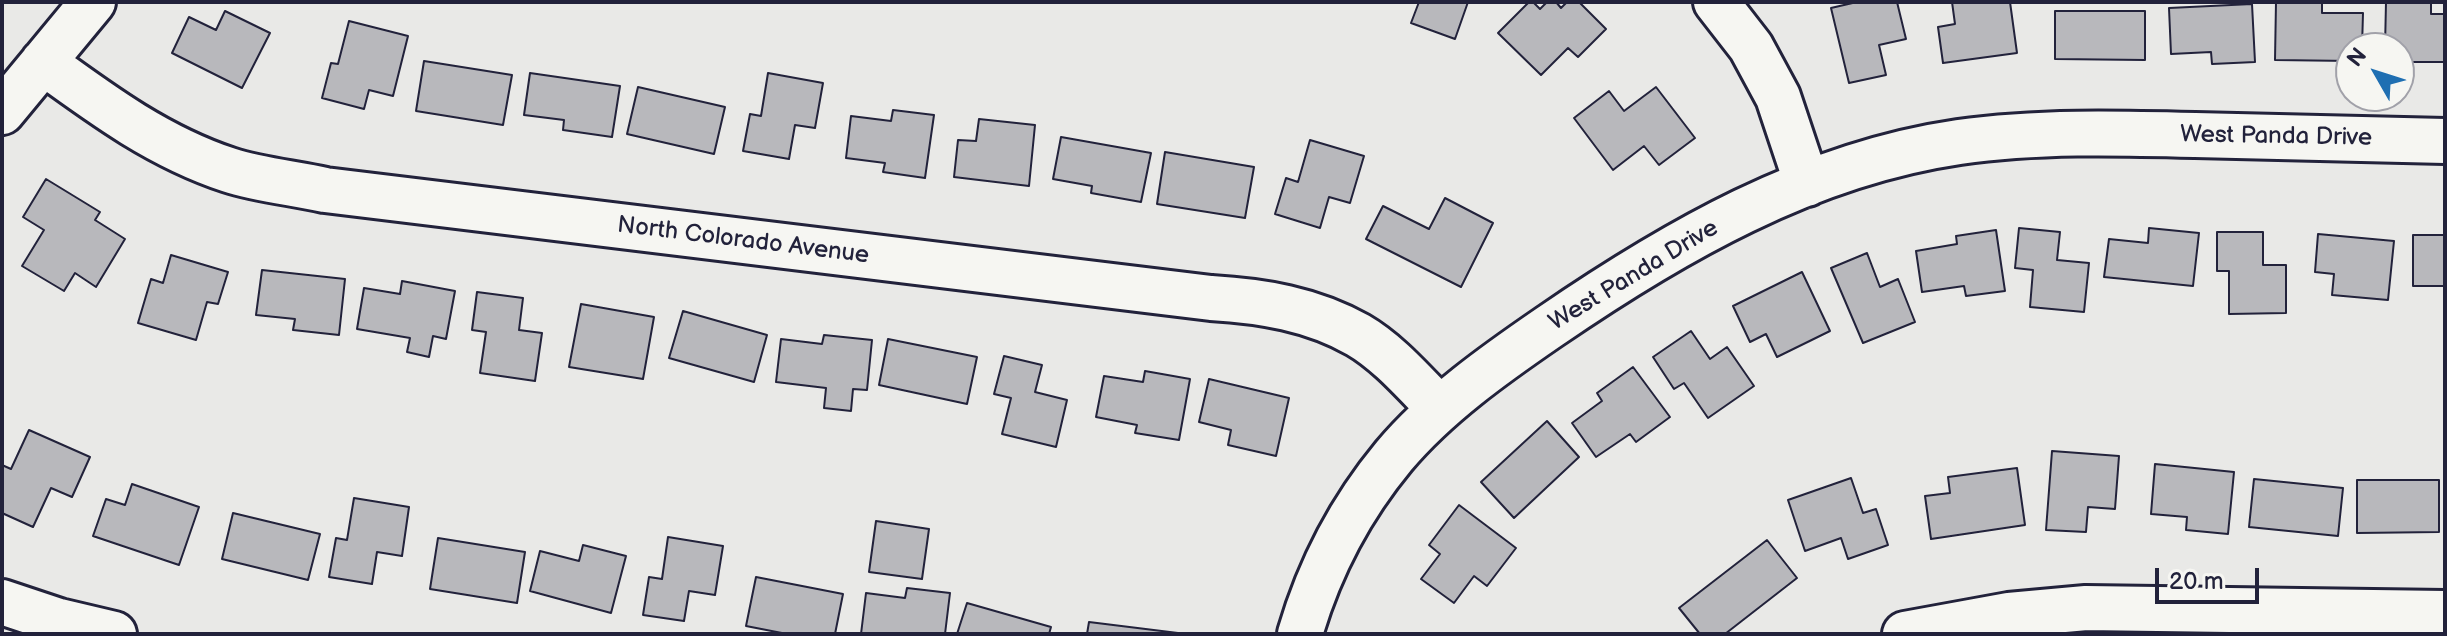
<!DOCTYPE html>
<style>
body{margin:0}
#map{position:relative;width:2447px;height:636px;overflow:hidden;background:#e9e9e7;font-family:"Balsamiq Sans",sans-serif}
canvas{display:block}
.frame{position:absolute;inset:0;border:4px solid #22223b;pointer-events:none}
.north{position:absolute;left:2335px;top:32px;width:80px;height:80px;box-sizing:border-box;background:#f6f6f2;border:2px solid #a1a1a9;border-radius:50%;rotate:309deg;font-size:22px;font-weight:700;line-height:32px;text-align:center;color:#22223b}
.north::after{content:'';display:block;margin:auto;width:28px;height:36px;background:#1f6fb2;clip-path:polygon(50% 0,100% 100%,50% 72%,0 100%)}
.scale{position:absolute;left:2155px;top:568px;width:104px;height:36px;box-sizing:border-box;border:4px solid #22223b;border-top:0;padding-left:10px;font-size:24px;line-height:28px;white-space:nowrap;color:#22223b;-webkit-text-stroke:6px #f6f6f2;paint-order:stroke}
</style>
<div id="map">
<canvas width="2447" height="636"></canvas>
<div class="frame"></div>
<div class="north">N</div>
<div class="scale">20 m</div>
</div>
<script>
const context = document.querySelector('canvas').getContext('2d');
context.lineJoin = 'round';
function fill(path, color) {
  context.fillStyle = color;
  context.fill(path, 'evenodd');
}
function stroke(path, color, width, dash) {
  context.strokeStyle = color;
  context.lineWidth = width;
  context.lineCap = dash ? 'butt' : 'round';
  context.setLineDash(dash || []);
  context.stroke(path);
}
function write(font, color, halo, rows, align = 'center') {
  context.font = font + ' "Balsamiq Sans",sans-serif';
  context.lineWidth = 8;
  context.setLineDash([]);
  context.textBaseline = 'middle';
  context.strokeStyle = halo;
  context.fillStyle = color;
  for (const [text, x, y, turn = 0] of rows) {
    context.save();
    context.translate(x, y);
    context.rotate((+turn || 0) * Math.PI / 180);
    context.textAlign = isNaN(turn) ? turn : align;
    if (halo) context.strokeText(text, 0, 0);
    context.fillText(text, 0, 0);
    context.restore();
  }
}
const building = new Path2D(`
 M1419,2h49l-13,37 -44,-16z
 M1529,2h4l7,7 7,-7h9l5,6 6,-6h12l27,27 -28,28 -10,-9 -27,27 -43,-42z
 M1857,2h40l9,37 -27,6 7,30 -37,8 -18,-75z
 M1952,2h58l7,51 -74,10 -5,-36 17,-3z
 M2276,2h46v11h41l-1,35h-11v13l-76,-1z
 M2386,2h45v12h14v48h-46v-14h-14z
 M2252,4l3,58 -43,2 -1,-12 -40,2 -2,-46z
 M225,11l45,22 -28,55 -70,-35 17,-36 27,13z
 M2055,11h90v49l-90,-1z
 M349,21l59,15 -15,60 -24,-6 -5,19 -42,-11 9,-35 7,1z
 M424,61l88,14 -9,50 -87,-14z
 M530,73l90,13 -8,51 -49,-7 1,-10 -40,-5z
 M768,73l55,10 -8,45 -20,-3 -6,34 -46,-8 7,-37 11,2z
 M638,87l87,20 -11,47 -87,-20z
 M1656,87l39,51 -36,27 -15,-19 -31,24 -39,-52 35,-27 15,20z
 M893,110l41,5 -9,63 -42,-6 2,-9 -39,-5 5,-42 40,5z
 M979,119l56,6 -6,61 -75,-9 4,-37 18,1z
 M1061,137l90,16 -10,49 -50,-9 1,-7 -39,-7z
 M1310,140l54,16 -14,47 -21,-6 -9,31 -45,-14 11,-36 12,4z
 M1165,152l89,15 -9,51 -88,-14z
 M46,179l54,33 -5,8 30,19 -29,48 -21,-14 -11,18 -42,-25 22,-36 -21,-13z
 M1445,198l48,25 -32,64 -95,-48 17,-33 46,23z
 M2019,228l41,4 -3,28 32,3 -5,49 -54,-5 3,-37 -18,-2z
 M2149,228l50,5 -6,53 -89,-9 5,-38 39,4z
 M1996,230l9,61 -39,5 -2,-10 -42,6 -6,-41 41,-7 -1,-8z
 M2217,232h46v33h23v48l-57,1v-43h-12z
 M2318,234l76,7 -6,59 -56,-5 2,-21 -19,-2z
 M2413,235h32v51h-32z
 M1867,253l13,34 18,-8 17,43 -52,21 -32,-75z
 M171,255l57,17 -10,32 -11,-2 -11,38 -58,-17 13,-44 12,4z
 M262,270l83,9 -6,56 -46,-5 2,-11 -39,-4z
 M1802,272l28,59 -53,26 -11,-23 -16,8 -17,-36z
 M402,281l53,10 -9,48 -13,-3 -4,21 -22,-5 3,-14 -53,-9 7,-41 36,6z
 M477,292l46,6 -4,32 23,3 -7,48 -55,-8 6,-41 -14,-2z
 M581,304l73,13 -11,62 -74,-12z
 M683,311l84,24 -13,47 -85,-24z
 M1691,331l19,28 17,-12 27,39 -46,32 -24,-35 -10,6 -21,-32z
 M824,335l48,5 -5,50 -14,-1 -2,22 -27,-3 2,-20 -50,-6 5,-43 41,5z
 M888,339l89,18 -10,47 -88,-19z
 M1004,356l38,9 -7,27 32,8 -11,47 -54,-13 9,-36 -17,-4z
 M1633,367l37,50 -34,25 -6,-8 -34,23 -24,-34 30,-22 -5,-8z
 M1145,371l45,8 -11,61 -44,-7 2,-8 -41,-8 8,-41 39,6z
 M1209,379l80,19 -13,58 -48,-11 3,-15 -32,-8z
 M1547,421l32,36 -65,61 -33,-36z
 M29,430l61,27 -18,40 -21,-9 -18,39 -31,-14v-48l9,4z
 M2052,451l67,5 -4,53 -27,-2 -2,25 -40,-2z
 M2155,464l79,8 -6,62 -42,-4 1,-13 -36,-3z
 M2017,468l8,57 -94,14 -6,-43 25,-3 -2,-16z
 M1851,478l12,35 13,-4 12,36 -40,14 -7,-21 -36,13 -17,-51z
 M2254,479l89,9 -5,48 -89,-9z
 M2357,480h82v52l-82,1z
 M132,484l67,23 -20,58 -86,-29 13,-37 19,6z
 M354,498l55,9 -7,49 -25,-4 -5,32 -43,-7 7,-39 11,2z
 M1459,505l57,43 -29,38 -13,-10 -20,27 -33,-24 19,-25 -11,-9z
 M233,513l87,21 -12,46 -86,-21z
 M876,521l53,8 -7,50 -53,-7z
 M668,537l55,9 -8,49 -26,-4 -5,30 -41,-6 6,-38 13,2z
 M438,538l87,14 -8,51 -87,-14z
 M1767,540l30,38 -72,56h-25l-21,-26z
 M583,545l43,11 -15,57 -81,-22 10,-40 39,10z
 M756,577l87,17 -8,40h-48l-41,-8z
 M907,588l43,5 -5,41h-84l5,-41 39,5z
 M967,603l84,24 -2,7h-92z
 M1089,622l97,12h-99z`);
fill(building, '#b8b8bc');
stroke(building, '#22223b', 2);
const minor = new Path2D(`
 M1716,2l35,45 27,50 29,87
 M43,62c59,43 116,85 186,108 31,10 65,13 96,20l886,108c51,3 101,11 147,37 31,18 57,49 82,74
 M2,112l91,-110
 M2,602l57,19 55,13
 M1300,634c19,-65 50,-125 94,-178 43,-51 101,-92 155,-129 124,-85 259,-163 410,-185 78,-11 158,-9 236,-7 83,2 167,4 250,6
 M1905,634l104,-19 77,-7 359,5`);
stroke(minor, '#22223b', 50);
stroke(minor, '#f6f6f2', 44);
write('24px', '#22223b', '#f6f6f2', [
 ["West Panda Drive",2276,137,1],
 ["North Colorado Avenue",743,241,7],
 ["West Panda Drive",1634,276,-31]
]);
</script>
